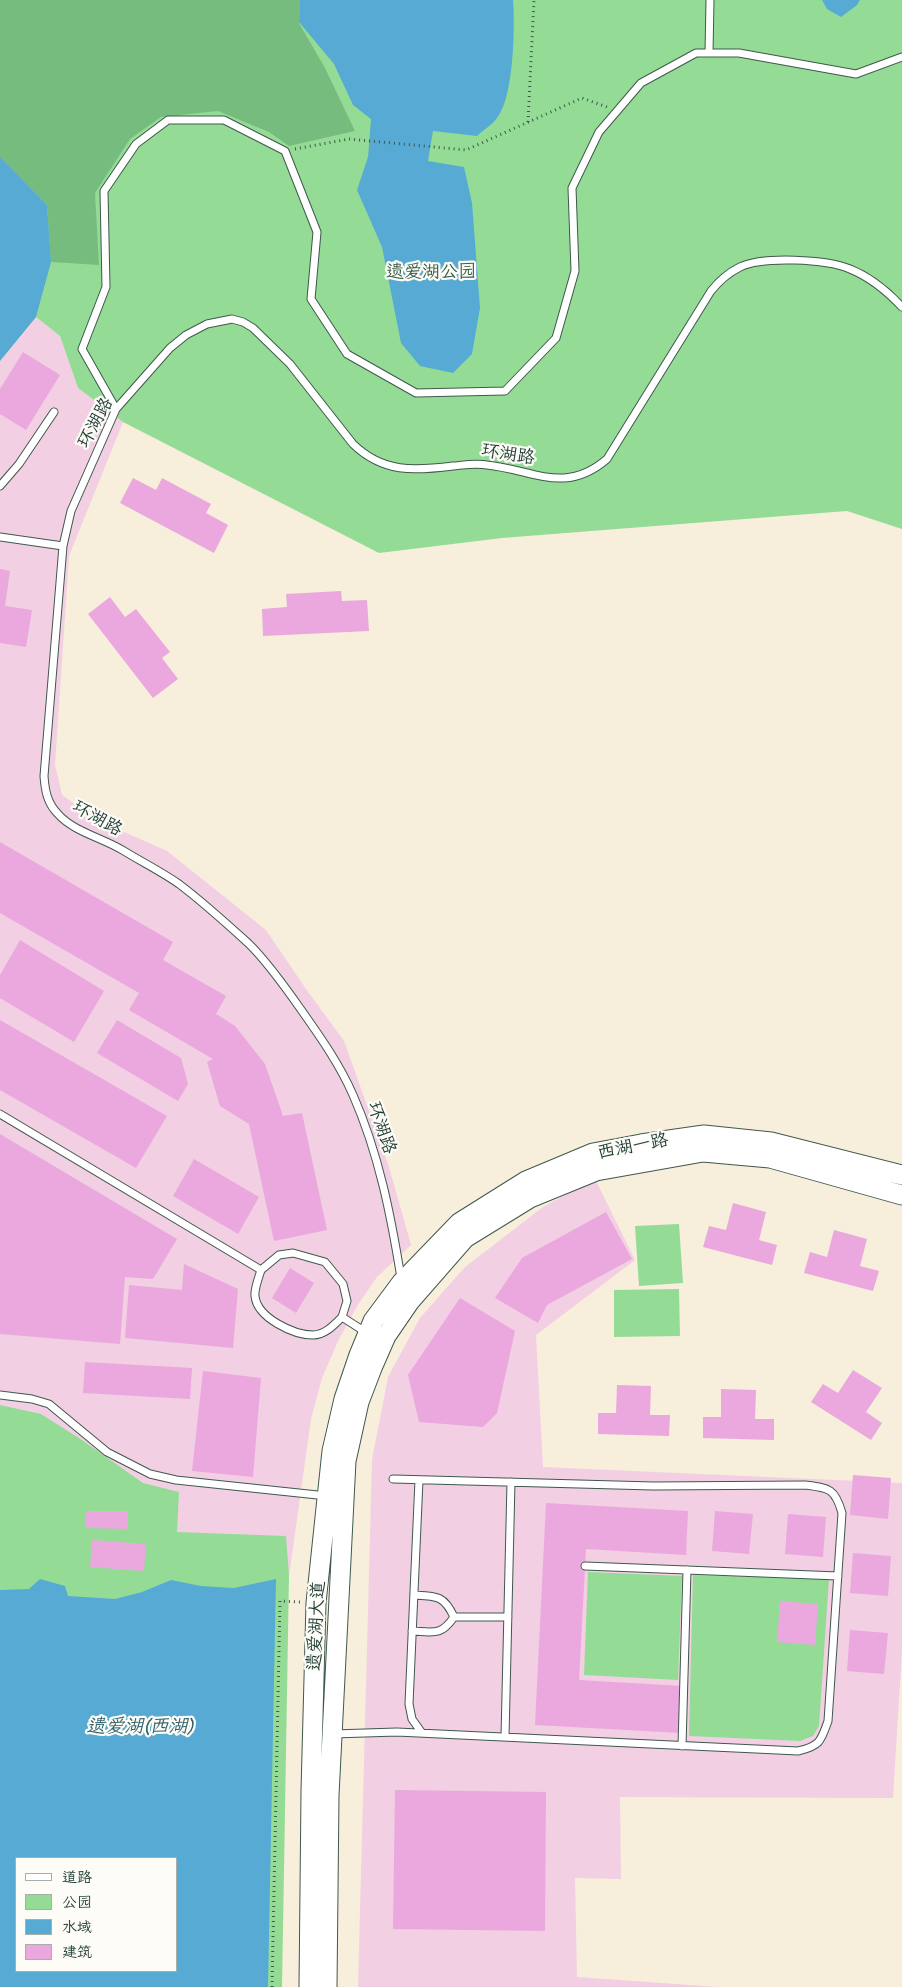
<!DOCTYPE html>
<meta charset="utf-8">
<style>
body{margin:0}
#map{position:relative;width:902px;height:1987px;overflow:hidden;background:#f7eedc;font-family:Pangolin,"LXGW WenKai TC",sans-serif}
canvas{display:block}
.legend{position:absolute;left:15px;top:1857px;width:162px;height:115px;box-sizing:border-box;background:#fdfcf7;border:1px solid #a4b0a9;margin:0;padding:6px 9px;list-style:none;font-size:15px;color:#1f3d34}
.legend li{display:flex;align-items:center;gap:10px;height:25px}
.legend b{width:25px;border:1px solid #a4b0a9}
</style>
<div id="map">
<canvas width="902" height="1987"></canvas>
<ul class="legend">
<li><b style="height:6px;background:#fff"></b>道路</li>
<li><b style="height:14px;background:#94dc96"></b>公园</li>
<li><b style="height:14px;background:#57aad3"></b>水域</li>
<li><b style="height:14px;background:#eaa8de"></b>建筑</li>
</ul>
</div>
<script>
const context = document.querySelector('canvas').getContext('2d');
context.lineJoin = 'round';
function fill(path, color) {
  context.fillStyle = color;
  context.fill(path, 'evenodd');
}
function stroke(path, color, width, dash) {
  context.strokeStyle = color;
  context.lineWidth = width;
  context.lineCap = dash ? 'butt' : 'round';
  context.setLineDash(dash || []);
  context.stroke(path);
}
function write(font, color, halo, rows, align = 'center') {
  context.font = font + ' Pangolin,"LXGW WenKai TC",sans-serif';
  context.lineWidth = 4.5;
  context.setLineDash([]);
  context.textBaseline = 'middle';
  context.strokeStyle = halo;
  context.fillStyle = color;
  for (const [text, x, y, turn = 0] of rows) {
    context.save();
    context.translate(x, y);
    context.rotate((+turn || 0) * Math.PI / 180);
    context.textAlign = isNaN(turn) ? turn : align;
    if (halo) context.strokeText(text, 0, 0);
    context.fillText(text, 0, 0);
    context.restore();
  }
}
fill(new Path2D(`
 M36,317l24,19 18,52 45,34 -54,134 -14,209 7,30 35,25 70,31 99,79 40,59 38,52 45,126 22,78 -34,32 -18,26 -21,38 -16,37 -11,41 -22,157 -55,12 -234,2v-1229z
 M595,1179l40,81 -99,75 7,132 359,16v168l-9,147 -273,-1 1,82 -46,-1 2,99 141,10h-360l14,-527 16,-83 32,-59 45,-51 78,-60z`), '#f2cfe2');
fill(new Path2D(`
 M0,0h902v529l-55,-18 -345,27 -123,15 -256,-131 -45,-34 -18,-52 -24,-19 -36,44z
 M679,1224l4,59 -44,3 -4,-60z
 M679,1289l1,47 -66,1v-47z
 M0,1405l41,9 38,24 64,45 36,9 -2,40 109,4 3,40 -7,411h-282zM16,1858h160v113h-160z
 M588,1572l94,4 -4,104 -94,-5z
 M693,1575l136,4 -10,147 -6,10 -13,5 -111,-5z`), '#94dc96');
fill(new Path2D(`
 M0,0h300l-1,23 26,45 30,63 -66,15 -20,-14 -51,-21 -57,6 -31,22 -35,54 4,72 -48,-3 -4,-57 -47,-48z`), '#77bc7f');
fill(new Path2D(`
 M300,0h213c2,27 1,97 -16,118 -5,7 -14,12 -20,18l-44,-5 -5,30 36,6 8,36 8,105 -8,46 -19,19 -33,-7 -19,-23 -19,-96 -25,-57 11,-33 3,-38 -18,-14 -19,-41 -35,-42z
 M822,0h38l-3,5 -16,12 -14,-8z
 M0,157l47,48 4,57 -15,55 -36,44z
 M40,1579l25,7 3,10 47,3 27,-7 29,-12 30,6 33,2 42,-9 -8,408h-268v-397l29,-1zM16,1858h160v113h-160z`), '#57aad3');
fill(new Path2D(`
 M23,352l37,23 -34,55 -26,-16v-25z
 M133,478l23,12 6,-12 49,26 -5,9 22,12 -14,28 -94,-50z
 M0,569l10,2 -5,35 27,4 -6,37 -26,-4z
 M341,591l1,10 25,-1 2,31 -106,5 -1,-27 25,-2 -1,-13z
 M110,597l15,20 11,-8 34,43 -8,6 16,21 -25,19 -65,-84z
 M0,842l173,100 -10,18 63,36 -10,18 19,12 30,38 18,52 19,-3 25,117 -53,11 -25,-117 -29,-18 -13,-44 6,-3 -84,-49 10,-17 -139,-80z
 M20,940l84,51 -30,51 -74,-44v-23z
 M0,1020l167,96 -31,52 -136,-78z
 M117,1020l64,38 7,26 -10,17 -81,-48z
 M0,1134l177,105 -24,40 -28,-2 -5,67 -120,-10z
 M194,1159l65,38 -21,37 -65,-38z
 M733,1203l33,9 -7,28 18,5 -5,20 -69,-18 6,-21 17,4z
 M606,1212l26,47 -85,46 -9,18 -43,-25 27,-40z
 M834,1230l33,9 -7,27 19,5 -6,20 -69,-18 6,-21 17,5z
 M184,1264l54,25 -5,59 -108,-10 4,-53 53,5z
 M290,1268l24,15 -18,30 -24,-15z
 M460,1298l55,33 -18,82 -14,14 -64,-5 -11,-47z
 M85,1362l107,6 -2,31 -107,-6z
 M853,1370l29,18 -16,24 16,11 -11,17 -60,-38 12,-18 15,9z
 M203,1371l58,7 -8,99 -61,-6z
 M617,1385l34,1 -1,29h20l-1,21 -71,-2v-21h18z
 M721,1389l35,1 -1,29h19v21l-71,-2v-21h18z
 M853,1475l38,3 -3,41 -38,-4z
 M546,1503l142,8 -2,44 -100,-6 -7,131 104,6 -2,47 -146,-8z
 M86,1511h42v18l-43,-1z
 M715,1511l38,3 -4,40 -37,-3z
 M788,1514l38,3 -3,40 -38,-3z
 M92,1540l54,4 -2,27 -54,-4z
 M853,1553l38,3 -3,40 -38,-3z
 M780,1601l38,3 -3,41 -38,-3z
 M850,1630l38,3 -4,41 -37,-3z
 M395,1790l151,2 -1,139 -152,-2z`), '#eaa8de');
const lane = new Path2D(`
 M709,53l1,-53
 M116,409l-34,-60 24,-62 -2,-96 32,-47 32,-24h56l61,31 32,81 -6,67 36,55 69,39 89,-2 51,-53 19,-67 -3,-83 27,-56 42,-49 55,-30h43l117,21 46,-17
 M0,486l19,-22 35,-52
 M0,537l63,9
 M0,1114l261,156c-2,7 -7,19 -6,26 2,22 39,39 58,39 12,0 21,-10 29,-18l25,16
 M261,1270l18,-15 14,-2 32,9 18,22 4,17 -5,16
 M401,1278c-10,-62 -22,-124 -48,-183 -13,-30 -32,-57 -51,-84 -14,-20 -36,-51 -54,-68 -22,-20 -45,-41 -69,-59 -17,-12 -37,-22 -55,-33 -21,-13 -50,-19 -66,-37 -11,-11 -13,-24 -14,-38l19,-230 8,-35 45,-102 54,-61 16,-13 21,-11 25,-5 11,3 10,6 37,36 63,80c30,29 61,27 100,22 11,-1 23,-3 34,-1 47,5 78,30 120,-6l104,-168c8,-10 17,-18 29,-24 23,-11 86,-8 110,2 20,8 37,22 52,38
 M0,1395l32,4 17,5 58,48 43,22 26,6 151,16
 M419,1480l-10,224 3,15 10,14
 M585,1566l253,10
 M454,1617h54
 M412,1631c22,1 29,5 42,-14 -10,-22 -18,-21 -40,-22
 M333,1734l64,-2 401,19c22,-5 23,-10 30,-30l14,-208c-7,-25 -13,-25 -37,-28l-152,1 -260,-7
 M505,1737l6,-255
 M682,1746l5,-176`);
const secondary = new Path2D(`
 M309,1987l2,-196 5,-188 16,-152 12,-52 15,-44 14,-34 29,-39 57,-59 67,-42 67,-28 48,-9 63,-9 67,7 131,33
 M327,1987l2,-192 17,-334 13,-59 13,-34 14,-32 24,-35 55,-63 65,-40 66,-27 107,-19 67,6 132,37`);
stroke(lane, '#3f584d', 9);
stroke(secondary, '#3f584d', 21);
stroke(new Path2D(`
 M528,122l6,-122
 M295,149l54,-10 117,11 116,-52 25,9
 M272,1987l8,-386 21,1`), '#3f584d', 3, [1, 4]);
stroke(lane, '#fff', 7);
stroke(secondary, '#fff', 19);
write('18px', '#365d48', '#fdfcf7', [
 ["遗爱湖公园",431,272]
]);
write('18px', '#1f3d34', '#fdfcf7', [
 ["环湖路",96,423,-62],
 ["环湖路",508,455,9],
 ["环湖路",97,819,29],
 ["环湖路",381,1128,71],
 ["西湖一路",633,1147,-11],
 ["遗爱湖大道",317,1626,-87]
]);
write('italic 19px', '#33636c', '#fdfcf7', [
 ["遗爱湖(西湖)",140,1727]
]);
</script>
